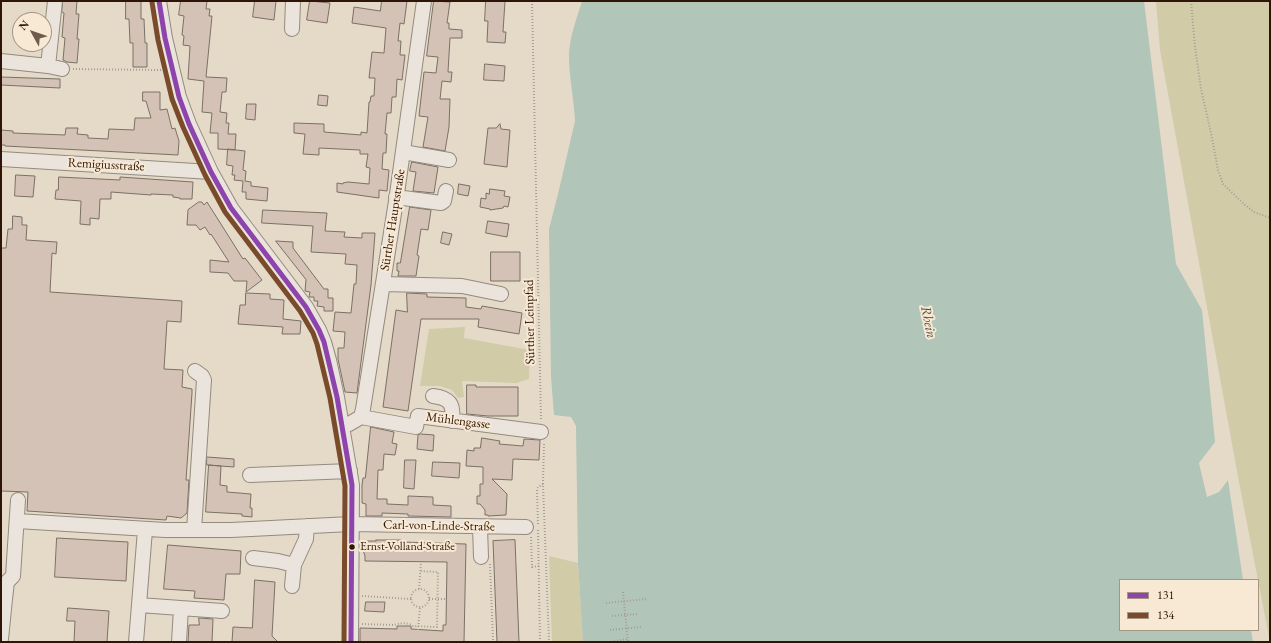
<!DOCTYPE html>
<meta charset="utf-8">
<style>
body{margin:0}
#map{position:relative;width:1271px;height:643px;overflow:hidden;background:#e5dac8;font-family:"EB Garamond",serif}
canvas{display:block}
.frame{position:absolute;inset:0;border:2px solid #2f1507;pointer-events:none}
.legend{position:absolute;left:1119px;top:579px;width:140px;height:52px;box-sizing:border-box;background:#f7e9d3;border:1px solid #a79481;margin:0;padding:5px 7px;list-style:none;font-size:12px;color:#2f1507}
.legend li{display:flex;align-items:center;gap:8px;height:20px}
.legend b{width:20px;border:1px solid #a79481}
.north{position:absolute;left:12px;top:12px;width:40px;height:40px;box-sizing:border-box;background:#f7e9d3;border:1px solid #a79481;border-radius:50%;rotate:310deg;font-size:11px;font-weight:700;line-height:16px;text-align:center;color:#2f1507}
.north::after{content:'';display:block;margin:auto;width:14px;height:18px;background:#6f5a4b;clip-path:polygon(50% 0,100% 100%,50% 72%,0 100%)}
</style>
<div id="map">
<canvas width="1271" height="643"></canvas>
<div class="frame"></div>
<ul class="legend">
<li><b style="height:5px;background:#8e44ad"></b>131</li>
<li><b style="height:5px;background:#7a4b2a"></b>134</li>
</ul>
<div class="north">N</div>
</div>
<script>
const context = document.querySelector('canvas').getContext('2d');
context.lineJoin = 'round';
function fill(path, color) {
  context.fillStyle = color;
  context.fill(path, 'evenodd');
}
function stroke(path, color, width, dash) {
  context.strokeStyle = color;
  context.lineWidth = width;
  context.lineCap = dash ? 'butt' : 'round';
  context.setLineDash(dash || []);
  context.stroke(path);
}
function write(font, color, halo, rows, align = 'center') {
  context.font = font + ' "EB Garamond",serif';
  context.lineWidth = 4;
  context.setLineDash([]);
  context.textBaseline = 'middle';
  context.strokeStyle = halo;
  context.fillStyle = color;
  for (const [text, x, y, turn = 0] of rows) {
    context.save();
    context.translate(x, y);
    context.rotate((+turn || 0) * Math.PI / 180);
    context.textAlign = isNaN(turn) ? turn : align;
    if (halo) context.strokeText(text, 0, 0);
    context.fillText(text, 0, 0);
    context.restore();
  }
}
fill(new Path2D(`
 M1156,1h114v641l-31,-160 -79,-432z
 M465,327l-1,11 66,12 -1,29 -13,4 -54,-2 2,16 -6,1 -6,-8 -12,-4h-20l9,-57z
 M549,556l29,7 5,79h-31z`), '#d1cba7');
fill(new Path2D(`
 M582,1h562l32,263 26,46 13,132 -16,21 8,34 12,-5 9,-12 15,100h-123v50h131l2,12h-670l-5,-79 -2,-137 -5,-9 -17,-2 -3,-38 -2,-148 9,-35 17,-73c-1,-22 -6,-44 -6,-65 0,-18 8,-38 13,-55z`), '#b1c5b8');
const building = new Path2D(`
 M63,1h14l-1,13h3l-2,25h2l-2,24 -10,-1 -4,-2 2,-22 -3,-1 2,-24 -2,-1z
 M126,1h15v18h3l1,24h2v24h-14v-24h-3l-1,-24h-3z
 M181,1h26l-1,8h4l-1,7h3l-6,61 21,1 -1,14h-4l-2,20 7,1 -1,10h3l-1,11h8l-1,16 -17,-1v-16h-8l2,-20 -10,-1 2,-31 -16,-2 2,-33 -7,-1 1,-9 -2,-1 2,-19 -5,-1z
 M255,1h21l-2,19 -21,-3z
 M310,1l20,2 -3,20 -20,-3z
 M382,1h25l-3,23 -4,-1 -2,18h3l-1,14h5l-3,25 -5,-1 -1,18h-4l-1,16h-4l-2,21h2l-1,19h-3l-1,16 7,1 -2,21 -8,-1v8l-42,-6v-9l6,1v-1l5,-1 21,2 1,-16 -4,-1 2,-13h-8v-4l-41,-2v7l-16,-1 2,-20 -11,-1v-10l30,1v8l37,3v-3l6,1 2,-31h1l1,-6h3l1,-18h-6l3,-26 12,1 2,-25 -34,-5 2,-16 26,4z
 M434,1l16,1 -3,21h2v6l13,1v8h-12l-2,34h4l-1,10 -9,-1 -2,18h10l-1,28 -4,24 -22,-4 5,-30 -9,-1 5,-44 12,1 2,-16 -11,-1z
 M486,1h19l-2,31h3l-1,11 -18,-1 1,-21h-3z
 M485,64l20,2 -1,15 -20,-1z
 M1,77l59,2v9l-59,-3z
 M143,92h17v18l7,-1 5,20 3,-1 4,13 -1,14 -135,-7 -38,-2v-1h-4v-15l12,1v2l52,2 1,-7h12l-1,6 11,1v3l20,1 1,-10 25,1 1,-12h16l-5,-17h-3z
 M319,95l9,1 -1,10 -9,-1z
 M247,104h9l-1,16 -9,-1z
 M500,124l1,5 9,1 -3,37 -23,-3 4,-36h8z
 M228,149l17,2 -2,19 3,1 -1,10 6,1v4l17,2 -1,13 -21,-2v-7h-4l1,-11 -9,-1 1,-5h-3l1,-9 -6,-1z
 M412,162l26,5 -4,26 -21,-2 3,-19 -6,-1z
 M16,175l19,1 -2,21 -18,-1z
 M59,177l61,3v-3l73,5 -1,17h-12v-1l-7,-1v-2l-22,-1v1l-40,-3v7h-11l-1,20 -9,-1v7l-10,-1 1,-23 -26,-2 1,-9h2z
 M459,184l11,2 -2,10 -10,-2z
 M490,189l15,2 -1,5 6,1 -2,10 -4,-1 -1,2 -13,2v-1l-10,-2 1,-9 5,1v-6l3,1z
 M199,202h3l2,3 3,-3 36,57 2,-1 17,22 -16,12 1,-11h-13l-6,-8 -18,-1v-12l19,2 -18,-28 -1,1 -5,-8 -5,3 -4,-5h-9l1,-15z
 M410,207l21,3 -3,20 -7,-1 -4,26 2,1 -3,20h-18l1,-5h-2v-8h3z
 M263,210l64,3 -2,18 20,1 -1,5 18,1v-5h13l-4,52 -14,108 -12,-1 -7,-33v-11h6l1,-16 -12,-1 2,-19 16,1 3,-29h2l1,-19 -12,-1 1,-10 -35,-2 2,-26 -51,-3z
 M13,216l9,1v8h5l-1,15 31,2 -1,12 -4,-1 -2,39 132,9 -1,21 -14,-1 -3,48 19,1 -1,17 10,2v4l-6,87h3l-2,33 -6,5 -14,-2 -1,4 -139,-9 1,-19 -27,-1v-243h5l2,-19h4z
 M488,221l21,3 -2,13 -21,-4z
 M443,232l9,2 -3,11 -8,-2z
 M276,241l17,1v6l31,41h4v9h5v13h-9v-4l-7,-1 1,-5h-4v-4h-5l1,-5 -5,-1 1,-11z
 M491,252h29v29h-29z
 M246,293l24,1v5l14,1 -1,19 18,2 -1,13h-18l1,-7 -45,-3 2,-19h5z
 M407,293l20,1v3l39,1v9l15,2 1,-3 40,7 -3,21 -41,-7 1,-8h-58l-13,92 -25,-4 13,-97 11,2z
 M467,385h9v2h42v29h-30l-21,-2z
 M371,427l23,5 -2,11 5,1 -2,11 -11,-1 -1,16h-5l-1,29h10v5l21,1v-9l25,1v8l18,1v11l-43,-1v-2l-26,-1v3h-16v-12l-4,-1v-18l1,-7h2z
 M421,434l13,1 -1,16 -16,-2 1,-14z
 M482,438l18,3 -1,3 24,2 1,-7 16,1 -1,20 -26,-1 -1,21 -20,-1 15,15 -1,21 -18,1v-1h-3v-5l-5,-6h-3v-8h3v-12h3v-17l-17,-1 1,-16 7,1v-3h6z
 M207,457l27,2v8l-27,-2z
 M405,460h11l-2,29 -10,-1z
 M433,462l27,1 -1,15 -27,-2z
 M209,465l12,1 -1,19 7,1v6l24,2 -1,14h2v9l-10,-1v-2l-36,-2z
 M57,538l71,4 -2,39 -71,-4z
 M376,540h26v2l64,2 -2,98h-104v-14l37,1v-3h14v3l32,2v-6h3l1,-63 -82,-1v-5l-4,-12h4l1,-3h10z
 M515,540l4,102h-22l-4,-101z
 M168,545l73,6 -1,23h-14l-2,26 -30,-2 1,-7 -31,-2z
 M255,580l20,2 -3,54 6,6h-46l1,-15 19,1z
 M366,602h19l-1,10 -19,-1z
 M68,608l41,3 -2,31h-33l1,-21h-8z
 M199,618l14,1 -1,23h-24l1,-17h10z`);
fill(building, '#d4c2b6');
stroke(building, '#7a7065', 1);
const minor = new Path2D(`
 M159,1l6,37 14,59 10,27 22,48 20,36 75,99 13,23 5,12 5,18 8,37 15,88 -1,157
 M292,29l1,-28
 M1,61l47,5 7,-65
 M48,66l14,3
 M403,152l46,8
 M1,159l210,13
 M396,197l45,6 3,-2 2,-10
 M383,284l79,2 39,8
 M433,396c17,2 21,8 19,25
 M361,417l55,10 2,-11 123,16
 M342,426l7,-2 12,-7 2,-8 33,-208 28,-200
 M250,475l100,-4
 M17,521l148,9h66l120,-6 175,3
 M480,527l1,30
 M194,530l10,-150 -2,-4 -7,-5
 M253,558l25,3 16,4
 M292,586l2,-21 12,-26 1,-13
 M1,598l4,1 2,-17 6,-6 5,-76
 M139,605l83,6
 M1,639l4,-40
 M136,642l9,-112
 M179,642l2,-34`);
stroke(minor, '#948a7e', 16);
stroke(new Path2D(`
 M532,1l9,419
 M1191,1l4,46 6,42 10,44 7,37 5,14 22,21 9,7 16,6
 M73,69l88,1
 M544,444l-1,40 6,158
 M538,524l-1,-33 1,-4 5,-3
 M538,530l2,112
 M531,537l1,30 7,-1
 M490,564l3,76 -1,2
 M419,589l2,-27
 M411 598a9 9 0 1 1 18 0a9 9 0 1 1-18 0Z
 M623,592l5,50
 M362,596l49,3
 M429,599h17
 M606,603l41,-4
 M612,616l26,-2
 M362,624l32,1c5,-2 14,-3 19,1l24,1 1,-55 -18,-1
 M418,630l2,-23
 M610,630l31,-3
 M614,641l13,-2`), '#a69e96', 2, [1, 2]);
stroke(minor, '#eae4dc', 14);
stroke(new Path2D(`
 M159,1l6,37 14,59 10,27 22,48 20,36 75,99 13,23 5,12 13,55 15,88 -1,157`), '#8e44ad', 5);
stroke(new Path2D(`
 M152,2l6,38 14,59 11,28 22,48 20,37 75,99 13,22 4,11 13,54 15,88 -1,156`), '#7a4b2a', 5);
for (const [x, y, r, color] of [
 [352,547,3.5,"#2f1507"]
]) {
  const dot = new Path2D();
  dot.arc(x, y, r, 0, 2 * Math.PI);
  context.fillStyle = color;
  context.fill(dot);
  stroke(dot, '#f7e9d3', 1.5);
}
write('12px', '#2f1507', '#f7e9d3', [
 ["Ernst-Volland-Straße",360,547]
], 'left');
write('13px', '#2f1507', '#f7e9d3', [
 ["Remigiusstraße",106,165,3],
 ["Sürther Hauptstraße",393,220,-81],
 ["Sürther Leinpfad",530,322,-91],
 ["Mühlengasse",458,421,7],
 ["Carl-von-Linde-Straße",439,526,1]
]);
write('italic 14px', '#554f42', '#f7e9d3', [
 ["Rhein",928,322,78]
]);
</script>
